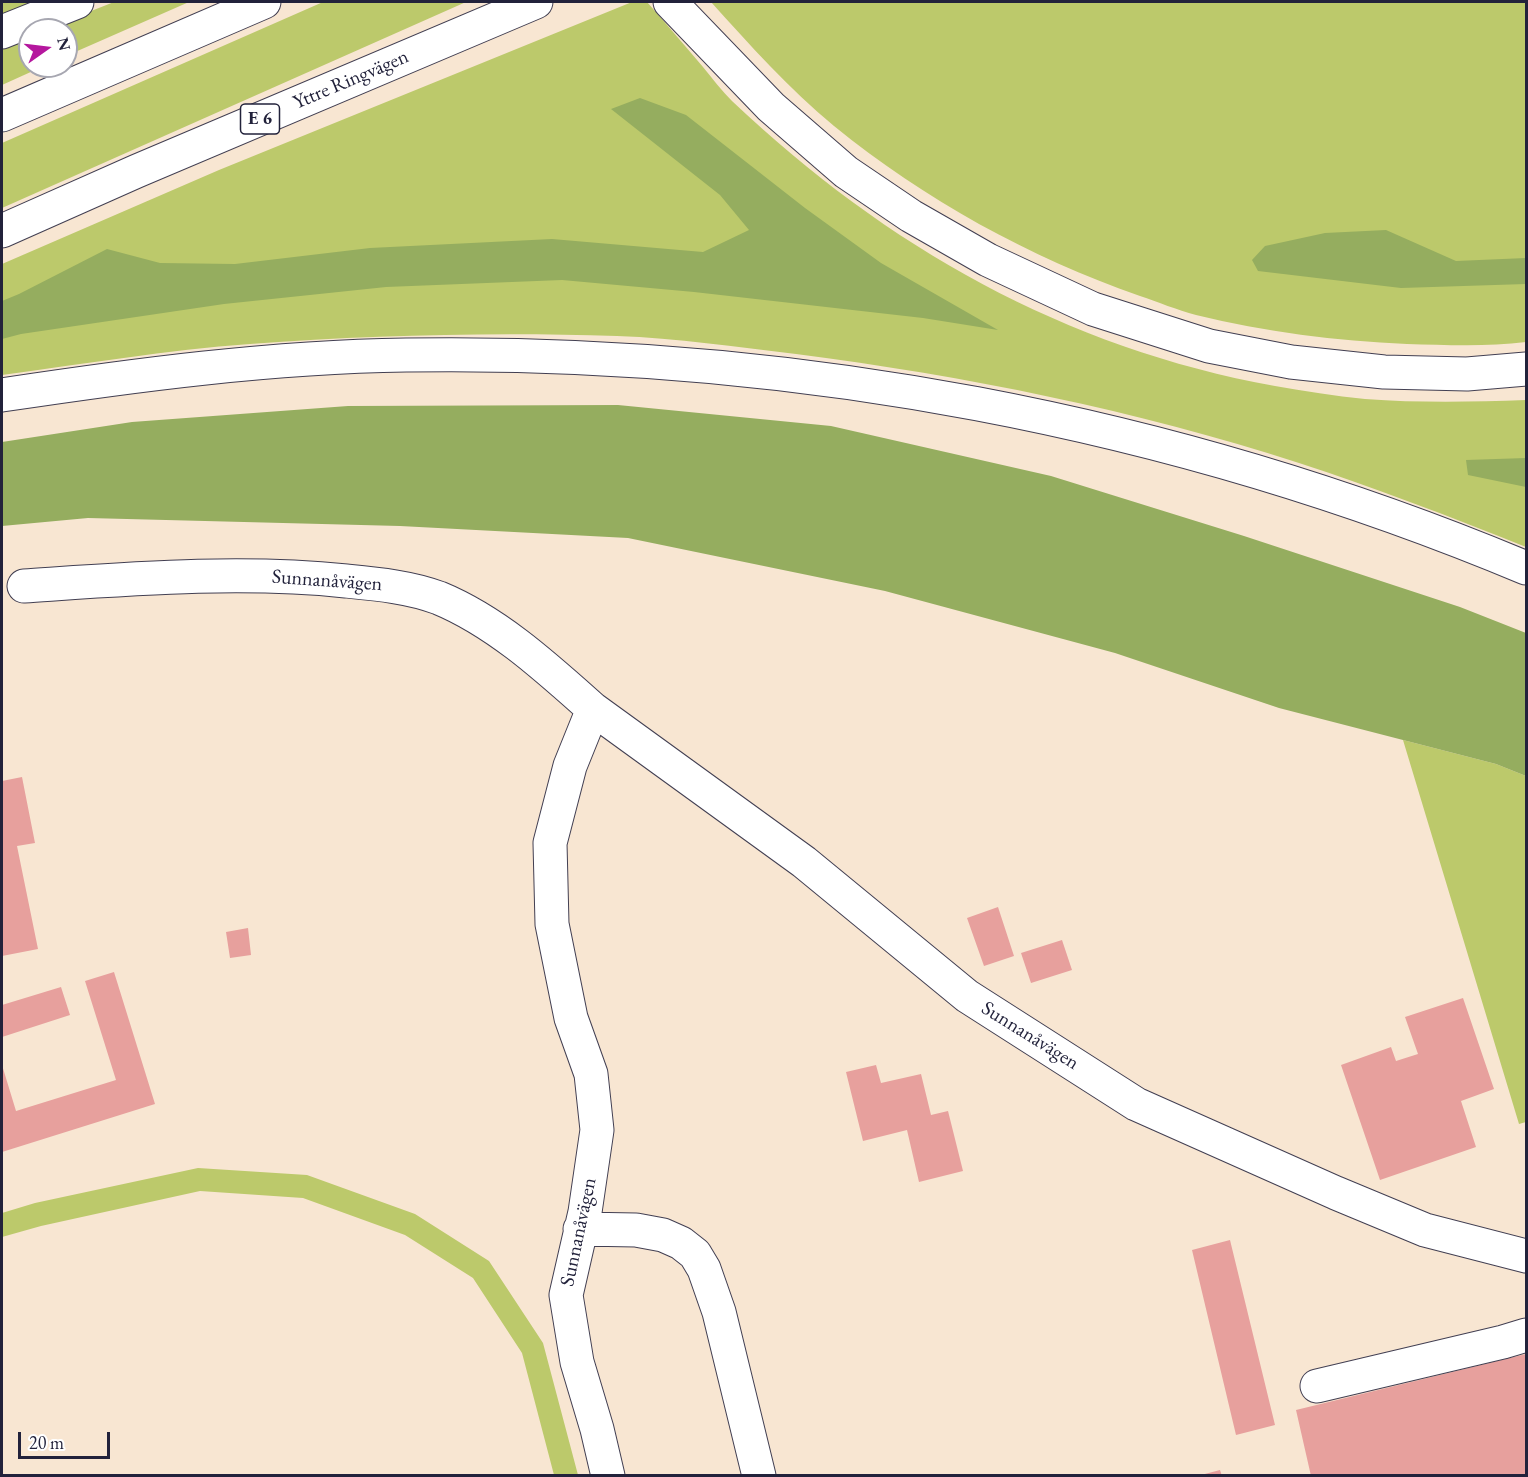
<!DOCTYPE html>
<meta charset="utf-8">
<style>
body{margin:0}
#map{position:relative;width:1528px;height:1477px;overflow:hidden;background:#f8e6d2;font-family:"EB Garamond",serif}
canvas{display:block}
.frame{position:absolute;inset:0;border:3px solid #22223b;pointer-events:none}
.north{position:absolute;left:18px;top:18px;width:60px;height:60px;box-sizing:border-box;background:#fff;border:2px solid #a7a7b1;border-radius:50%;rotate:76deg;font-size:16px;font-weight:700;line-height:24px;text-align:center;color:#22223b}
.north::after{content:'';display:block;margin:auto;width:21px;height:27px;background:#b5179e;clip-path:polygon(50% 0,100% 100%,50% 72%,0 100%)}
.scale{position:absolute;left:18px;top:1432px;width:92px;height:27px;box-sizing:border-box;border:3px solid #22223b;border-top:0;padding-left:8px;font-size:18px;line-height:21px;white-space:nowrap;color:#22223b;-webkit-text-stroke:4px #fff;paint-order:stroke}
</style>
<div id="map">
<canvas width="1528" height="1477"></canvas>
<div class="frame"></div>
<div class="north">N</div>
<div class="scale">20 m</div>
</div>
<script>
const context = document.querySelector('canvas').getContext('2d');
context.lineJoin = 'round';
function fill(path, color) {
  context.fillStyle = color;
  context.fill(path, 'evenodd');
}
function stroke(path, color, width, dash) {
  context.strokeStyle = color;
  context.lineWidth = width;
  context.lineCap = dash ? 'butt' : 'round';
  context.setLineDash(dash || []);
  context.stroke(path);
}
function write(font, color, halo, rows, align = 'center') {
  context.font = font + ' "EB Garamond",serif';
  context.lineWidth = 4.5;
  context.setLineDash([]);
  context.textBaseline = 'middle';
  context.strokeStyle = halo;
  context.fillStyle = color;
  for (const [text, x, y, turn = 0] of rows) {
    context.save();
    context.translate(x, y);
    context.rotate((+turn || 0) * Math.PI / 180);
    context.textAlign = isNaN(turn) ? turn : align;
    if (halo) context.strokeText(text, 0, 0);
    context.fillText(text, 0, 0);
    context.restore();
  }
}
fill(new Path2D(`
 M2,2h45l-45,18z
 M114,2h75l-123,54v-26h-23z
 M323,2h143l-464,206v-65z
 M632,2h15c19,21 37,43 56,65 9,11 19,24 29,34 154,146 333,247 543,285 29,5 60,10 90,13 54,4 107,3 161,1v147c-75,-30 -150,-59 -227,-84 -163,-53 -333,-87 -503,-109 -60,-7 -119,-16 -179,-18 -122,-4 -246,-1 -367,8 -83,6 -166,20 -248,31v-111l217,-94z
 M711,2h815v340c-39,5 -80,3 -119,2 -71,-3 -142,-12 -211,-29 -19,-5 -38,-13 -56,-19 -111,-39 -215,-96 -306,-170 -45,-37 -84,-81 -123,-124z
 M30,35v31h14l-42,19v-38z
 M1403,740l93,24 30,12v346l-7,2z
 M198,1168l109,7 108,39 74,47 54,82 35,132h-24l-32,-122 -49,-75 -68,-43 -102,-37 -103,-7 -159,35 -39,11v-24l33,-10z`), '#bcc96b');
fill(new Path2D(`
 M640,98l46,17 119,93 76,55 117,67 -75,-12 -229,-26 -132,-12 -176,7 -162,17 -203,30 -19,5v-38l17,-7 88,-45 53,14 75,1 135,-16 182,-9 151,13 46,-22 -29,-35 -109,-86z
 M1386,230l70,31 70,-3v26l-125,4 -143,-17 -6,-11 13,-14 60,-13z
 M618,405l213,21 220,50 193,60 216,71 66,26v143l-30,-12 -217,-56 -164,-55 -230,-62 -257,-53 -228,-12 -312,-8 -86,8v-84l130,-20 216,-16z
 M1526,458v29l-58,-12 -2,-15z`), '#95ad5f');
fill(new Path2D(`
 M22,777l13,66 -18,3 21,103 -36,7v-175z
 M998,907l16,49 -30,10 -17,-48z
 M248,928l3,27 -21,3 -4,-26z
 M1062,940l10,30 -41,13 -10,-30z
 M114,972l41,132 -153,48v-87l14,46 100,-31 -31,-99z
 M61,987l9,28 -68,22v-32z
 M1463,998l31,91 -33,12 15,46 -96,33 -39,-115 50,-18 5,14 22,-7 -13,-37z
 M876,1065l5,18 40,-9 10,41 17,-4 15,60 -44,11 -12,-52 -44,11 -17,-69z
 M1230,1240l45,185 -39,10 -44,-185z
 M1526,1354v122h-215l-15,-66z
 M1220,1470l2,6h-20l-1,-1z`), '#e7a09d');
const minor = new Path2D(`
 M24,586c106,-7 215,-16 322,-5 31,3 64,6 93,17 58,24 108,70 154,111
 M580,1229l56,1 27,5 18,8 14,11 9,15 15,43 40,164
 M1317,1386l186,-44 23,-7
 M608,1476l-11,-47 -20,-67 -11,-67 19,-83 12,-82 -6,-56 -20,-56 -19,-94 -2,-81 20,-77 23,-57 211,153 163,134 169,108 200,89 89,37 101,26`);
const highway = new Path2D(`
 M670,2l101,105 75,65 65,44 77,44 105,49 116,37 82,16 93,10 83,2 59,-5
 M2,32l75,-30
 M2,115l262,-113
 M2,231l135,-60 399,-169
 M2,395c133,-20 268,-38 404,-40 384,-6 766,65 1120,213`);
stroke(minor, '#423f52', 35);
stroke(highway, '#423f52', 35);
stroke(minor, '#fff', 33);
stroke(highway, '#fff', 33);
for (const [x, y, w] of [
 [260,119,39]
]) {
  const box = new Path2D();
  box.roundRect(x - w / 2, y - 15, w, 30, 4.5);
  context.fillStyle = '#fff';
  context.fill(box);
  stroke(box, '#22223b', 1.5);
}
write('bold 18px', '#22223b', null, [
 ["E 6",260,119]
]);
write('20px', '#22223b', '#fff', [
 ["Yttre Ringvägen",351,80,-23],
 ["Sunnanåvägen",327,581,4],
 ["Sunnanåvägen",1030,1036,32],
 ["Sunnanåvägen",579,1232,-78]
]);
</script>
